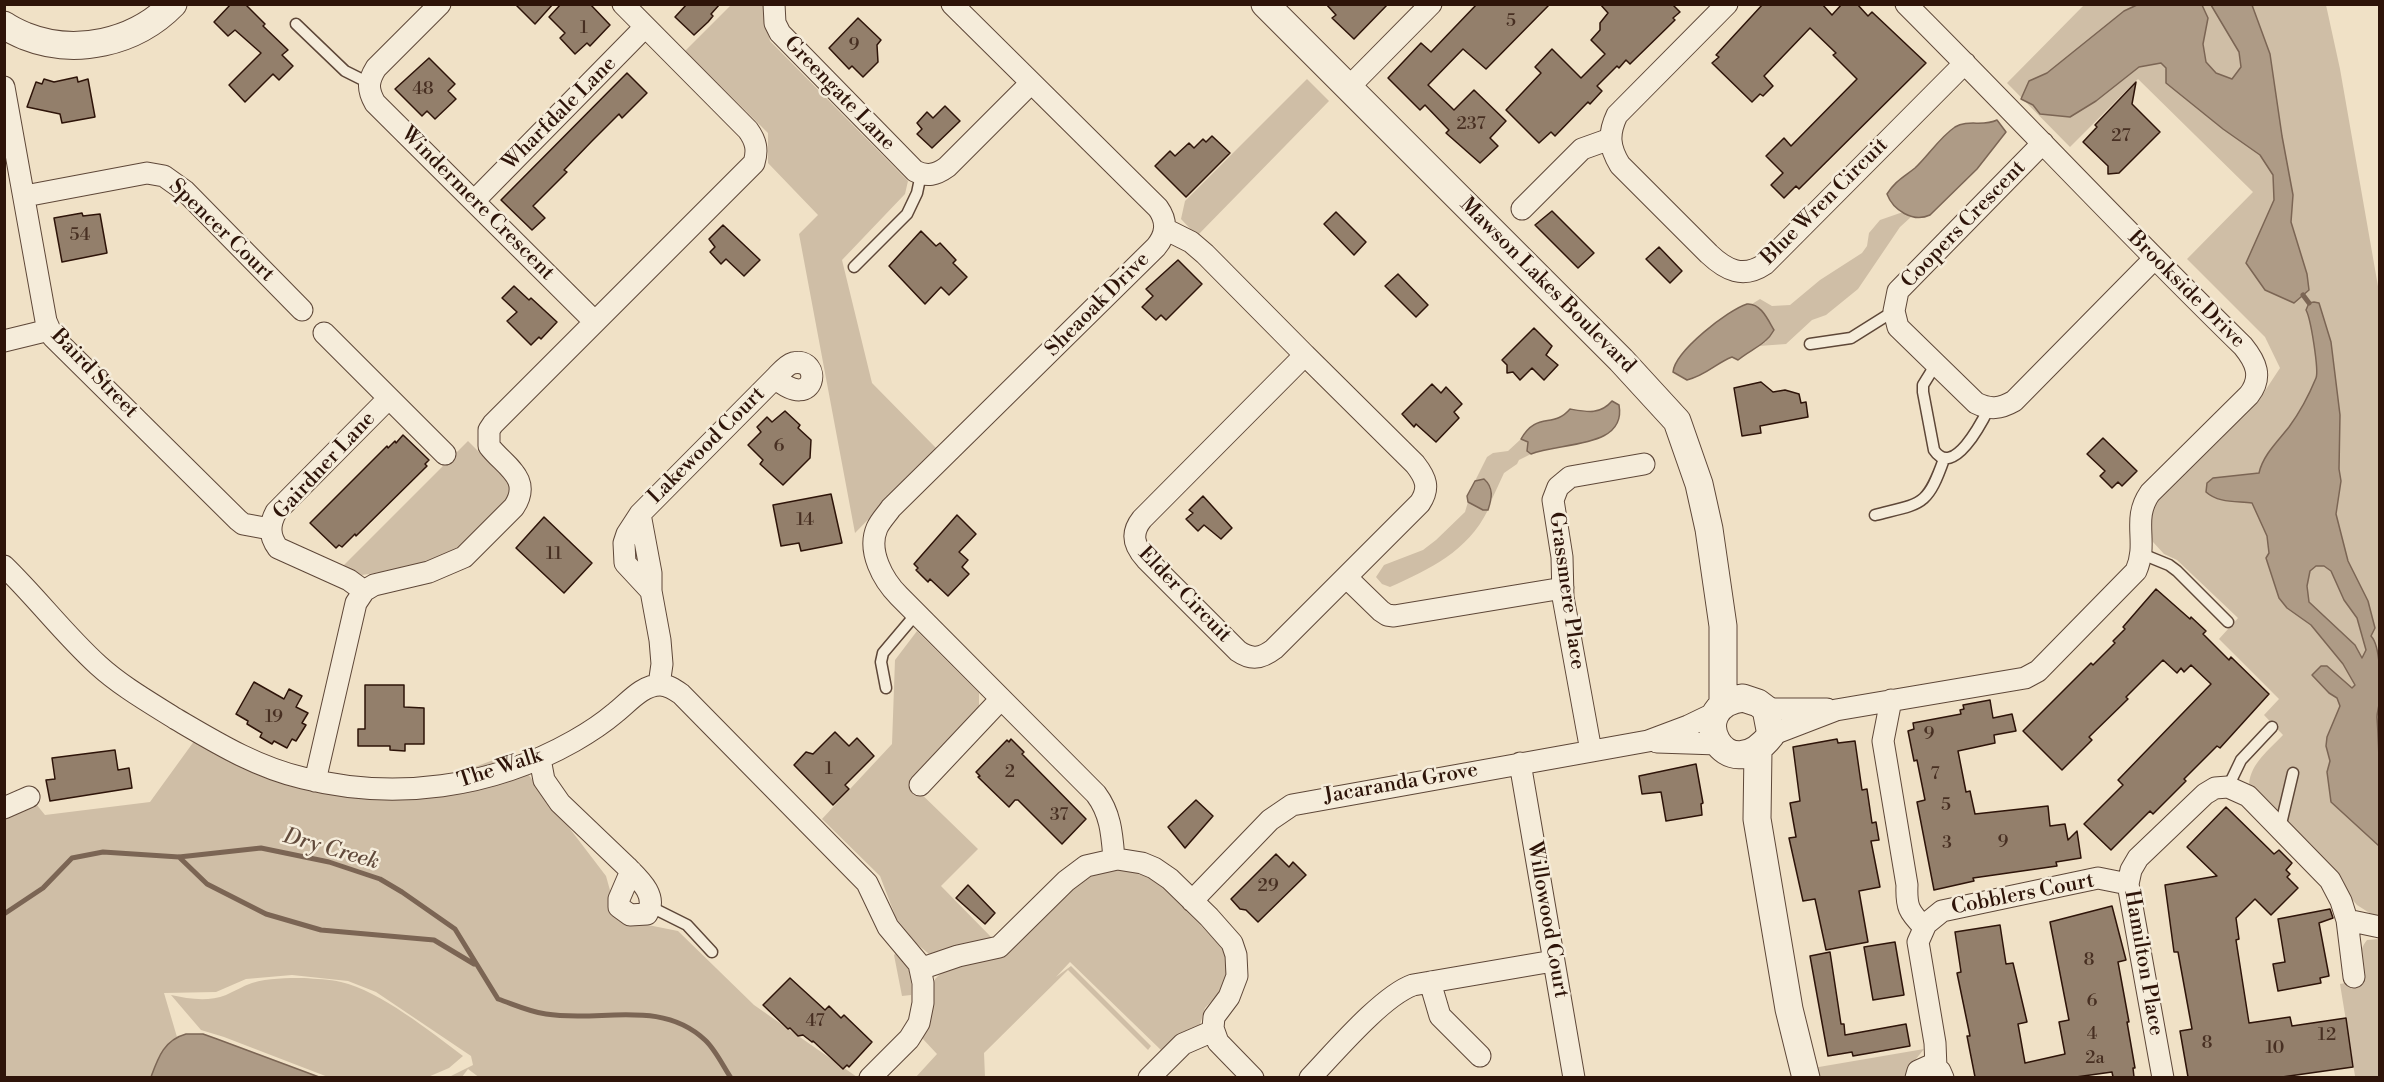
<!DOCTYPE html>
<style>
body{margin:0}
#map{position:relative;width:2384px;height:1082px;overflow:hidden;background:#f0e1c6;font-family:"Libre Bodoni",serif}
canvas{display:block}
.frame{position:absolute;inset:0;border:6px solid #2e1409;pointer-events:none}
</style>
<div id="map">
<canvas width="2384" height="1082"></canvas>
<div class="frame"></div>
</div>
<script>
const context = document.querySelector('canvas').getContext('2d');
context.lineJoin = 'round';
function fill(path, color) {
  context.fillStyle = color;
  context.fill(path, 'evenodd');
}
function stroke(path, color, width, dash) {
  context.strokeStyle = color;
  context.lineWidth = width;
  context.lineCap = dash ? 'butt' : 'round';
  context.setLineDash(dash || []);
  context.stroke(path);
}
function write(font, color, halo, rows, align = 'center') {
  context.font = font + ' "Libre Bodoni",serif';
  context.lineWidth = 5;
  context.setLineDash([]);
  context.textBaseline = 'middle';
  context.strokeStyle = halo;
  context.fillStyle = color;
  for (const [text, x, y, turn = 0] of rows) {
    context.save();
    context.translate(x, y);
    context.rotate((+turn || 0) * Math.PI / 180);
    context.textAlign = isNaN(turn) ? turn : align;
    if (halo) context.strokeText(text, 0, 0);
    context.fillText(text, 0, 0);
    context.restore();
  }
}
fill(new Path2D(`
 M731,5h35l-3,7 7,29 138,140 -3,13 -63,66 30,123 65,66 -82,84 -56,-299 19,-19 -50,-52v-30l-83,-82z
 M2084,5h242l14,64 39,223v627l-22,-14 -108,-121c2,-21 20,-34 34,-49l-19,-20 15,-16 -60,-60 19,-21 -61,-58 -13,-6 -11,-12 -5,-15 2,-12 8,-15 101,-100 21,-32 -15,-31 -78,-78 66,-67 -115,-113 -68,68 -63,-64z
 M1307,79l22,22 -132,135 -16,-17 4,-18z
 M1903,212l8,5 -11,10 -42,62 -32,26 -14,5 -26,24 -27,2 7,-4 4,-19 -11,-15 -7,-4 8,-5 12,7 18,-1 30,-25 42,-27 5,-7 2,-13 11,-13z
 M1521,439l7,3 -1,8 4,4 -12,6 -2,4 -13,9 -12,26 -1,-11 -7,-9 -9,2 12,-24 6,-4 15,-2z
 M468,441l42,42 -1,18 -46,46 -42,19 -59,9 -19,-9z
 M1468,502l15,8h5c-21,42 -58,59 -98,77l-8,-3 -6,-7 8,-12 39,-15 13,-10 29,-28z
 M917,631l62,62v20l-68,71 67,65 -37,37 53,54 -65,14 -12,-10 -21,-26 -16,-42 -58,-57 70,-75 3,-84z
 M200,733l78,38 138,18 96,-36 94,123 12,43 60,12 76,74 103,72 -377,1 -12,-9 -6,8h-13l24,-12 -2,-9 -95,-64 -28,-11 -56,-6 -46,4 -30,13 -52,1 13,44 -20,24 -6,16h-146l-1,-259 32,-14 9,11 105,-13z
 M1114,868l28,4 16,10 63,64 7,16 -1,15 -6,14 -16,17 -6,20 -37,23 -92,-89 -14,15 15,-11 80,80 -3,4 -80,-80 -84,83 1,24 -70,1 22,-24 -15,-16c9,-17 3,-34 9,-51 8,-26 53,-22 75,-34l73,-71 15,-10z
 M2379,939v138h-30l6,-1 -15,-92 23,-4c-2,-15 -6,-28 4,-40z
 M896,953c15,12 16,23 15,42l-9,1 -8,-41z
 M304,978c12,1 25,1 37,4 39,9 90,50 122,74l-14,12 -21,9h-100l-104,-40 -23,-7 -30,-35c18,4 37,7 55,0 9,-4 17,-9 26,-12 17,-5 34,-5 52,-5z
 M1924,1049l-16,20v8h-93l-2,-9z`), '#cfbea6');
const water = new Path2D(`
 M2139,4l63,1 6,13 -5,26 3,18 10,11 16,6 9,-12 -2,-15 -28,-47h41l18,49 12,82 11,59 -2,27 16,52 2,16 -15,13 -29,-13 -19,-27 28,-63 -1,-25 -13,-20 -37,-26 -57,-46v-15l-5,-5 -22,4 -43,34 -26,16 -30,-3 -7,-9 -12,-6 8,-18 18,-8 77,-62z
 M1997,120l9,12 -29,37 -47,46c-17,8 -37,-5 -43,-21 8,-13 17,-17 28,-26 13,-12 25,-31 40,-41 13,-8 28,0 42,-7z
 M2314,302l5,1 12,39 9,73 -1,54 2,12 -5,33 12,47 20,40 7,27 -4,8c10,10 10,52 8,67 0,5 -2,9 -2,14 3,43 3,86 2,129l-48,-44 -4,-30 3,-11 -4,-15 1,-9 13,-31 -3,-8 -8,-5 -17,-18 9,-9h6l25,22 3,-3 -12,-21 -32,-39 -24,-17 -8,-10 -13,-40 3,-5 -2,-17 -15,-33c-16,-2 -34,0 -46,-11l1,-9 6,-5 46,-5c4,-18 19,-32 30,-46 11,-15 20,-32 27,-49 3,-7 -5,-59 -10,-68l3,-7zM2316,566h8l7,5 13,29 13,18 9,32 -4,8 -7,-13 -46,-43 -2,-16 3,-15z
 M1747,304c14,-1 21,16 27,26 -8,15 -23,19 -36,30l-6,-3c-16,6 -25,18 -45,23l-14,-8c2,-21 55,-62 74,-68z
 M1612,401l7,4c8,44 -60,37 -88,49l-4,-3 1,-9 -7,-3c16,-28 32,-10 49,-30 17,3 30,6 42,-8z
 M1484,479c10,9 8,19 4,31h-5l-15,-8 -1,-6 8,-15z
 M186,1034h17l14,5 102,38h-168c7,-19 13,-37 35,-43z`);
fill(water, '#ae9b86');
stroke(water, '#7b6554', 1.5);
stroke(new Path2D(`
 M2303,295l6,8
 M179,857l28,27 59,30 55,16 113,10 40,24
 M4,914l39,-26 29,-30 31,-6 76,5 82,-9 68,14 51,17 22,13 53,37 43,70c15,5 32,13 48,15 54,9 114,-16 159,26 10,9 18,26 26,38`), '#7b6554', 5);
const building = new Path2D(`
 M231,4h14l20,20 -2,2 25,24 -6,5 11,11 -14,14 -6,-6 -28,28 -16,-17 32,-32 -26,-23 -7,6 -14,-14z
 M515,4h38l-18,20z
 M561,4h29l20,21 -20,21 -3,-3 -12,11 -15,-16 5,-5 -16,-16z
 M687,4h33l-9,10 2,2 -5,6 -14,13 -19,-18z
 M1326,4h62l-34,35 -22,-21 4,-3z
 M1477,4h73l-64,65 -23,-20 -35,36 26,25 20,-20 32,31 -16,17 8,8 -18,17 -34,-30 3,-3 -24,-25 -5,5 -32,-32 33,-35 10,9z
 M1600,4h72l8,8 -7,6 2,2 -45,44 -4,-4 -7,8 -2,-2 -20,20 5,5 -12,13 -2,-2 -33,34 -4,-4 -12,11 -33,-33 35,-37 -6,-6 17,-18 29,29 24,-24 -14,-14 9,-10v-7l8,-10z
 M1763,4h59l10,11 10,-11h15l11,12 4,-4 54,51 -127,126 -3,-3 -12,12 -13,-13 12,-12 -17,-17 18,-18 7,8 66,-67 -24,-24 3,-2 -26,-25 -46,48 9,10 -10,10 -3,-2 -8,8 -40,-39 7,-6 -3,-2z
 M858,18l23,22 -4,5 1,17 -15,15 -11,-11 -3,3 -20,-21z
 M429,58l26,26 -7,7 8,8 -21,20 -8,-8 -5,5 -27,-27z
 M627,73l20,20 -25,25 -3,-4 -27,27 -28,29 3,2 -34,34 12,12 -13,12 -31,-30z
 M77,77l1,5 10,-3 7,38 -33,6 -2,-9 -33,-7 9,-25 6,2 2,-5 10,3z
 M2136,82l-4,22 28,28 -41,41 -11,1v-8l-25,-24 14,-15 -2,-2z
 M945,106l15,15 -28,27 -15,-14 5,-5 -5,-6 10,-11 6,6z
 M1212,136l18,17 -44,44 -31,-31 15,-15 5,5 14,-13 5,5 9,-9 3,3z
 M1552,211l42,42 -16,15 -43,-43z
 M1336,212l30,30 -12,13 -30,-31z
 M82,213l1,3 17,-2 7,39 -45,9 -8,-44z
 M723,225l37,35 -16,16 -18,-17 -5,5 -11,-12 5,-5 -6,-8z
 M921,231l15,15 4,-3 16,17 -3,3 14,14 -18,18 -8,-8 -16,17 -36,-38z
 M1659,247l23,24 -12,12 -24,-24z
 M1178,260l24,24 -36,36 -5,-5 -5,5 -14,-13 11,-11 -7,-7z
 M1398,274l30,31 -12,12 -31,-31z
 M514,286l15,14 2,-2 26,24 -16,17 -2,-2 -8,8 -24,-24 10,-9 -15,-14z
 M1534,328l18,18 -6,9 12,10 -14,15 -12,-12 -12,12 -7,-8 -6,1v-8l-5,-5z
 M1761,382l12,10 12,-2 14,4 2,9 5,-1 2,15 -48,9 1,7 -19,3 -8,-48z
 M1432,384l9,9 5,-6 16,17 -8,8 5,6 -23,24 -20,-18 -2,3 -12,-13z
 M785,411l15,14 -2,3 13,12 -1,18 -27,27 -23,-21 3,-4 -15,-15 13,-13 -4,-5 10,-10 5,5z
 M403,435l26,25 -4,4 2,2 -71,70 -1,-2 -13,13 -3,-2 -3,3 -26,-25 77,-77 1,2 7,-7 1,2z
 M2103,438l34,33 -15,15 -4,-4 -6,6 -12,-12 5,-5 -18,-17z
 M831,494l11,49 -41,8 -2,-8 -18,3 -8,-41z
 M1203,496l29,32 -11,11 -17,-14 -6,6 -12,-12 7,-6 -4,-3z
 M957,515l19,19 -17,18 9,8 -6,7 7,7 -21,22 -18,-17 -2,3 -12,-12 2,-2 -4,-4z
 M544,517l48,46 -28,30 -48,-45z
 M2156,589l34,30 1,-2 15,14 -3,3 26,26 2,-3 38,37 -49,54 -3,-2 -33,33 2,2 -33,33 -3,-3 -39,39 -27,-26 39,-39 -5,-5 93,-96 -20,-19 -7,7 -3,-4 -4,5 -14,-13 -37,37 2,2 -39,38 3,3 -30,30 -39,-39 68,-68 2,2 22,-22 -2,-2 12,-12 -2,-2z
 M254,682l30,17 5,-10 13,7 -6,11 12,6 -6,10 4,2 -10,16 -4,-2 -5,9 -13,-7 -2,3 -12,-7 2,-4 -15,-9 1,-3 -12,-7z
 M365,685h39v22l20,1v36h-19v7l-15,-1v-4h-32v-17h7z
 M1990,700l3,18 19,-4 4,17 -22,4 1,8 -37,8 8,41 4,-1 5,23 73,-8 2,20 15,-2 3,16 9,-9 4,27 -25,4 1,4 -84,12 1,3 -40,9 -17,-88 8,-2 -8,-40 -3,1 -6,-30 6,-2 -1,-6 48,-9 -1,-4 4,-1 -1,-4z
 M835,732l14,14 8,-8 17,18 -29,29 4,4 -16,16 -39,-40 12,-13 7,2z
 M1011,739l13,13 -2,2 64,65 -24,25 -44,-44h-3l-6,7 -31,-30 2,-1 -4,-4 31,-32 2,2z
 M1837,739l1,4 17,-2 7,49 5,-1 5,34 4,-1 3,18 -8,1 9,46 -21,4 9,51 -42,8 -11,-51 -12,2 -14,-63 7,-1 -6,-34 10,-2 -7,-54z
 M115,750l3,20 11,-2 3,20 -82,13 -4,-21 9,-1 -3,-21z
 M1696,764l7,39 -2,1 1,11 -36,6 -5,-29 -19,2 -3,-18z
 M1196,800l17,16 -28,32 -17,-21z
 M2226,807l48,47 5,-4 13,13 -6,7 4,4 -3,3 11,11 -27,27 -16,-16 -19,19 3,21 -3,1 13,83 41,-6 2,9 54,-8 7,49 -71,10h-94l-8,-46 12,-2 -14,-77h-4l-9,-67 52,-9 -30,-29z
 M1276,854l13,13 4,-5 13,13 -48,47 -12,-12 -6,-1 -9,-10z
 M968,885l27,28 -10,11 -29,-26z
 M2112,906l14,54 -8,2 11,60h-2l8,46h-2l1,9h-21l-1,-5 -36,5h-101l-8,-41h3l-13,-63 4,-1 -6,-40 45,-7 6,39 7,-1 14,59 -9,2 7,39 40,-9 -6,-32 10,-2 -19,-98z
 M2330,909l3,9 -14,5 10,53 -9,2 1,5 -43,8 -5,-27 12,-2 -7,-43z
 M1895,942l9,53 -31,5 -9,-53z
 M1830,952l11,72h3l1,11 61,-11 4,22 -57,10 -1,-4 -24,4 -18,-100z
 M790,978l35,32 4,-4 12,12 3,-3 28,27 -23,25 -2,-2 -4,4 -30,-28 -1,1 -9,-7 -5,1 -8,-8 -2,1 -25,-24z`);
fill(building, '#937f6b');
stroke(building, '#2e1409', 1.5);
const service = new Path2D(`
 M296,24l49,47 24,12
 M854,267l53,-53 10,-21 4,-19
 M1810,344l41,-6 43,-27
 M1936,364l-13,21v7l11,58c19,29 48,-28 55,-42
 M1875,515c47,-12 52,-8 69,-56
 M2142,554l27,11 8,6 51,51
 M886,688l-5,-26 2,-9 33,-39
 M2228,787l13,-27 31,-33
 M2280,828l13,-55
 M651,907l36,18 25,27`);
const minor = new Path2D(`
 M440,4l-64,64c-8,13 -9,21 -1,35l220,219
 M774,4l1,19 5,10 135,138c12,6 21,4 32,-4l84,-84
 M952,4l206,204c10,14 8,27 -2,39l-265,261c-4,6 -11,13 -14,20 -10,23 6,52 22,68l197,198c15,20 16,41 18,65
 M1727,4l-110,111c-9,19 -8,32 3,50l89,89c17,16 34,25 56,10l200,-201
 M4,87l42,234 7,16 185,183 5,4 27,5
 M1348,88l83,-84
 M2043,143l-145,148 -4,20 4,16 78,76c14,7 24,6 38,-2l140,-142
 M25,196l122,-23 17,3 21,15 117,119
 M474,201l171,-174
 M1522,209l60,-60 28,-10
 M1165,229l26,13 14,12 100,101 -163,164c-12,15 -8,27 4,40l92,92c13,9 23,8 36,-2l146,-146c10,-15 6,-25 -5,-39l-110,-109
 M324,333l121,121
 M4,341l45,-11
 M640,514l11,59v18l9,49 2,24 -3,21
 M4,566c33,32 60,68 94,99 23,21 51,37 78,54 41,24 80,48 127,59 92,23 188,10 271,-37 14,-8 28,-17 41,-28 13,-10 27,-28 45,-28 8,0 14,4 21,9l186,189 21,44 31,37 4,19v20l-4,20 -10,16 -39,39
 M1346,577l35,34 6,4 7,1 169,-28
 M364,591l-15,-11 -71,-32c-9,-12 -9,-23 -2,-36l113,-114
 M651,591l-26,-28 -1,-20 3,-9 13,-20 135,-136c5,-5 11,-13 18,-15 30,-7 24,51 -18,15
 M1891,700l-8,41 24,144c-1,22 2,27 17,42
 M1766,709h61
 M1771,735l65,-25 189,-32 13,-7 98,-100c13,-30 -5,-51 14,-78l99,-98c14,-18 7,-33 -6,-49 -115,-112 -224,-229 -337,-342
 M1657,742l61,2
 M1591,751l-28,-154 -1,-40 -9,-57 5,-13 12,-10 74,-13
 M540,759l4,21 16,23 67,64c13,13 31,29 20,47l-17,1 -11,-8v-8l12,-28
 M1520,763l54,315
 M315,781l41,-178 8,-12 10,-6 55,-13 35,-15 50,-50c19,-29 -10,-41 -25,-61v-16l4,-6 261,-261c4,-13 2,-22 -6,-33l-125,-126
 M920,785l81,-86
 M4,808l25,-11
 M1192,901l78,-81 22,-15 356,-64 40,-15 27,-13
 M2347,920l33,7
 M920,969l38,-13 41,-9 67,-66 20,-15 31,-7 25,4 12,5 16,11 39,38 23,26 4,12 1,21 -8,21 -15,20 -1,11 5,14 35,36
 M1430,982l10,34 40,40
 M1149,1078l34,-34 30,-13
 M1310,1078c24,-25 72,-82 103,-93l140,-24
 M1916,1078l2,-7 11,-5 7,2
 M1943,1078l-3,-7 -4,-3 -1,-25 -17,-101 8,-18 16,-13 156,-33 30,6
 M2163,1078l-35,-194 3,-14 7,-12 67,-64 10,-6 13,-1 20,9 82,84 11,21 6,19 7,57`);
const tertiary = new Path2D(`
 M1265,4l356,356 56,61 22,63 10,45 14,97v78
 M4,25c7,5 14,8 21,11 50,20 110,7 148,-32
 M1743,698l15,5 8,6 5,26c-45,58 -90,-29 -28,-37z
 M1758,750l-1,69 32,190 17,69`);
stroke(service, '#5e4738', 13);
stroke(minor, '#5e4738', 23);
stroke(tertiary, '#5e4738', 29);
stroke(service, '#f5ecda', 10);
stroke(minor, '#f5ecda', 21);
stroke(tertiary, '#f5ecda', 27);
write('18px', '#472f22', null, [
 ["5",1511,22],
 ["1",584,29],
 ["9",854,46],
 ["48",423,90],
 ["237",1471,125],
 ["27",2121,137],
 ["54",80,236],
 ["6",779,447],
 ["14",805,521],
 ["11",554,555],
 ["19",274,718],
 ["9",1929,735],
 ["1",829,770],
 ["2",1010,773],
 ["7",1935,775],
 ["5",1946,806],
 ["37",1059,816],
 ["9",2003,843],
 ["3",1947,844],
 ["29",1268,887],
 ["8",2089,961],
 ["6",2092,1002],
 ["47",815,1022],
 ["4",2092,1035],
 ["12",2327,1036],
 ["8",2207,1044],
 ["10",2275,1049],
 ["2a",2095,1059]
]);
write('21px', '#2e1409', '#f5ecda', [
 ["Greengate Lane",839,94,46],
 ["Wharfdale Lane",560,114,-45],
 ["Blue Wren Circuit",1825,202,-45],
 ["Windermere Crescent",477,204,45],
 ["Coopers Crescent",1964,225,-46],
 ["Spencer Court",221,231,44],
 ["Mawson Lakes Boulevard",1547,286,45],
 ["Brookside Drive",2186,290,45],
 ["Sheaoak Drive",1098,305,-45],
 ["Baird Street",94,374,46],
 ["Lakewood Court",707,446,-45],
 ["Gairdner Lane",325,466,-47],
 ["Grassmere Place",1566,591,82],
 ["Elder Circuit",1184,595,46],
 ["The Walk",500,769,-18],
 ["Jacaranda Grove",1401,784,-10],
 ["Cobblers Court",2023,895,-11],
 ["Willowood Court",1547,920,80],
 ["Hamilton Place",2143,963,80]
]);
write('italic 22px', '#614a3b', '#f5ecda', [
 ["Dry Creek",331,850,16]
]);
</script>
